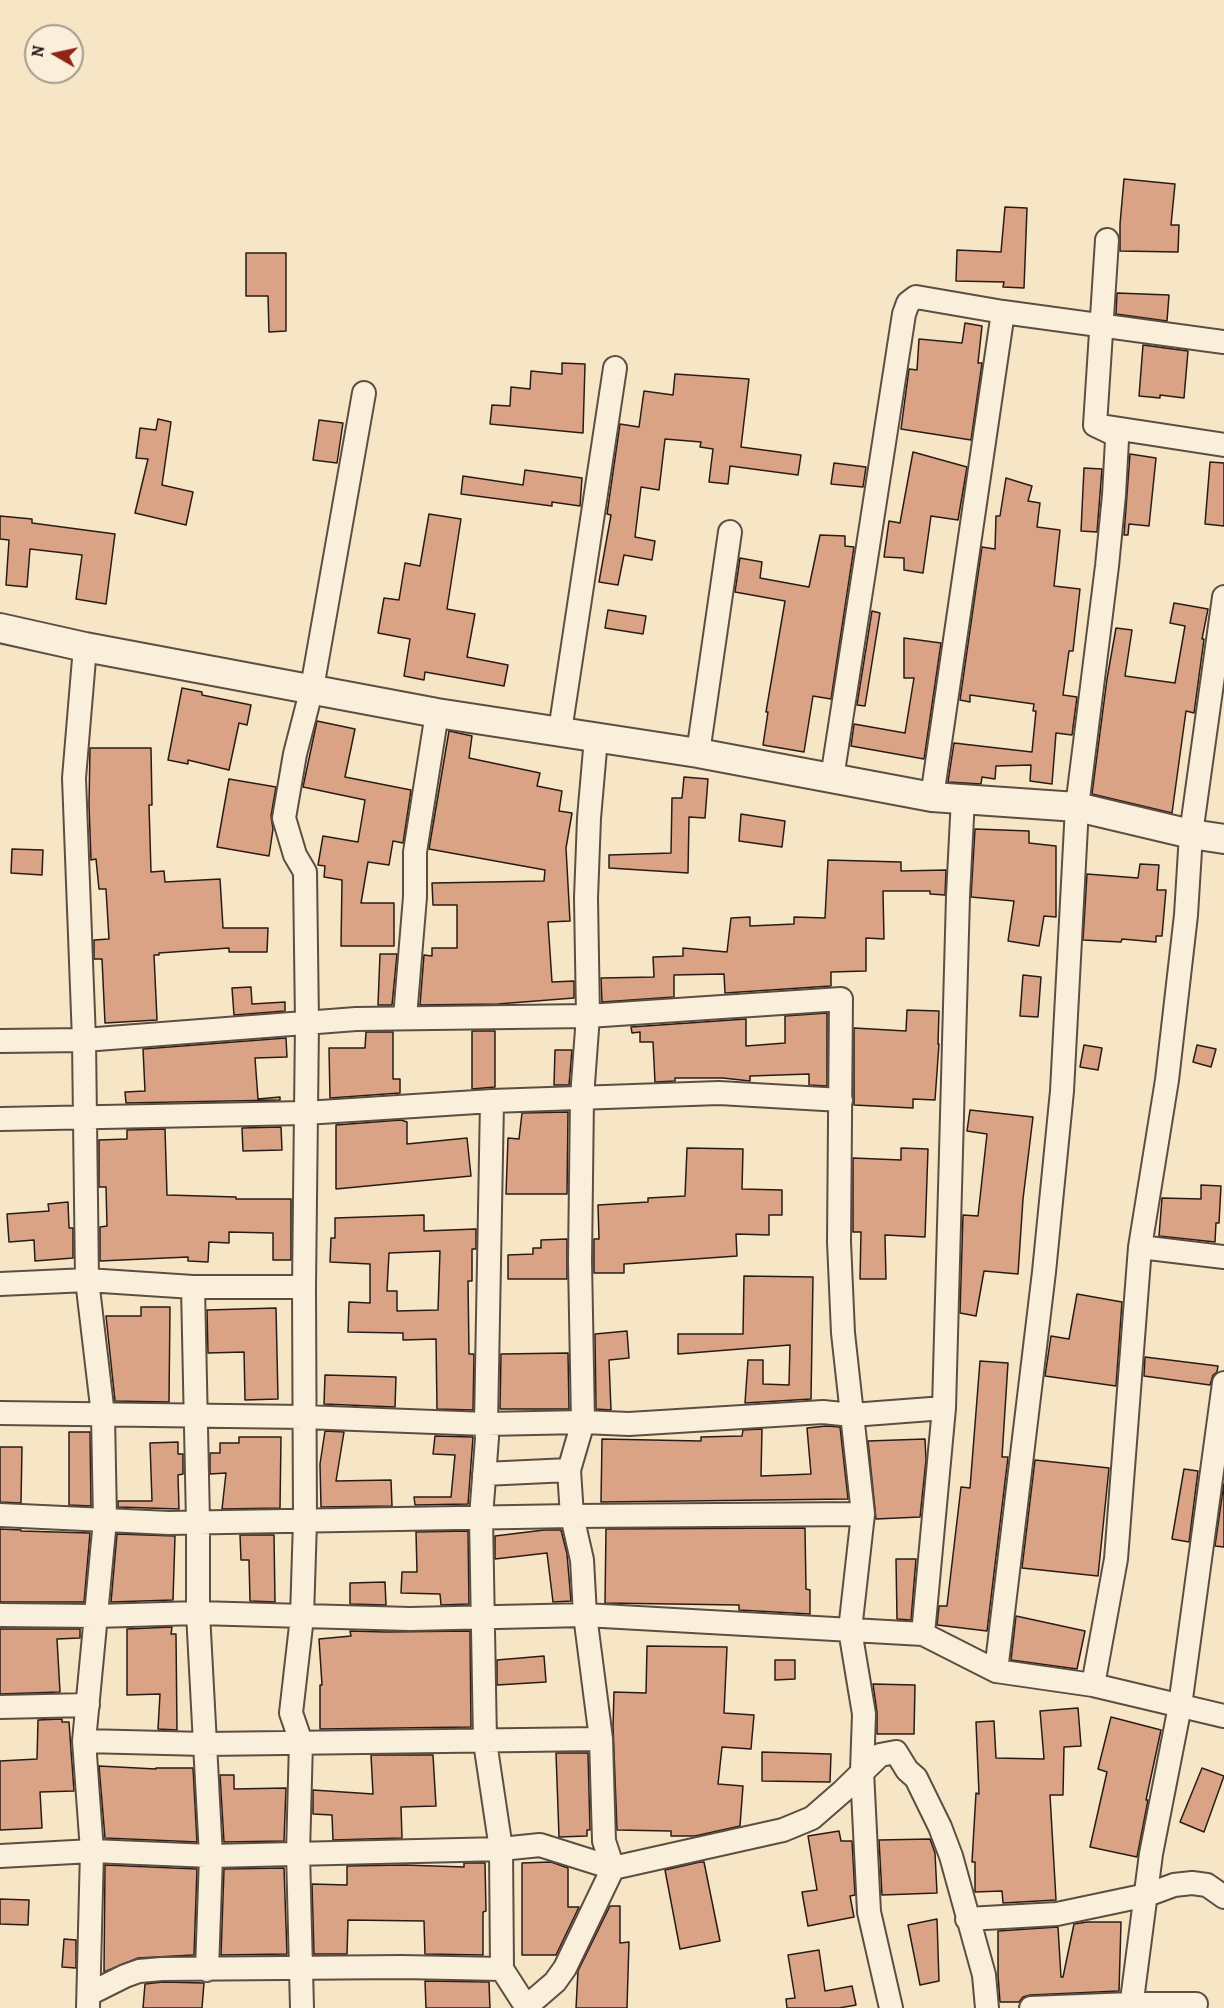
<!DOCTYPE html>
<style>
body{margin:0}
#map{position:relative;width:1224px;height:2008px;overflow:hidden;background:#f7e6c6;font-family:Alegreya,serif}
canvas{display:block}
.north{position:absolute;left:24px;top:24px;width:60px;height:60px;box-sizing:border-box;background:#faefda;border:2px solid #a69b8c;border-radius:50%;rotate:279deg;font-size:16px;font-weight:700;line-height:24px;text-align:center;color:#291c17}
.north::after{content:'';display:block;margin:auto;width:21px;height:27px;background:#8f2418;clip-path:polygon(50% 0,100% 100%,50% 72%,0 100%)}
</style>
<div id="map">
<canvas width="1224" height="2008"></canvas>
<div class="north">N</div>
</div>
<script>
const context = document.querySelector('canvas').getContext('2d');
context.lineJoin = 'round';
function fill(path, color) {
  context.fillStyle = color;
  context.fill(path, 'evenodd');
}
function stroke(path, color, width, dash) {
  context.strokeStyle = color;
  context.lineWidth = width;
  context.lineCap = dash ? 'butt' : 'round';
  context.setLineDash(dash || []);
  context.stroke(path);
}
const building = new Path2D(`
 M1124,179l51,5 -4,41h8l-1,27 -58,-1v-27z
 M1005,207l22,1 -3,80 -21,-1 1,-5 -48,-1 1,-31 44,2z
 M246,253h40v78l-17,1 -1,-36h-22z
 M1117,293l52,2 -2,26 -51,-7z
 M965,323l17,3 -4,37h4l-11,77 -70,-11 8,-60 8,1 2,-31 43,4z
 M1143,345l45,6 -4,47 -24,-3v3l-21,-2z
 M562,363l23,1 -2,69 -93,-9 2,-19 18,1 1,-19 19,2 1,-18 31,3z
 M675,374l74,5 -8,68 60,8 -3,20 -68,-9 -2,18 -19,-2 4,-33 -13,-2 1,-5 -36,-3 -6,51 -18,-3 -6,50 20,4 -3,19 -28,-5 -6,30 -19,-3 12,-67 -4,-1 13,-90 19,3 5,-36 29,4z
 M158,419l13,3 -9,63 31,7 -7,33 -51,-12 13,-54 -12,-1 4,-30 16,2z
 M319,420l24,3 -6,40 -24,-3z
 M913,452l54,15 -9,53 -27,-4 -8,57 -19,-3v-12l-20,-1 5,-36 11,2z
 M1130,454l26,4 -7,68 -20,-2 -1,11h-4z
 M1210,462l14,1v63l-19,-2z
 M834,463l32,4 -3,20 -32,-3z
 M1084,468l18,1 -5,63 -16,-1z
 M525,470l57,8 -2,28 -28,-4v4l-91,-12 2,-18 60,9z
 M1006,478l26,8 -4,15 12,2 -3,24 23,3 -6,56 26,3 -7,62h-4l-6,44 14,2 -5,38 -16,-2 -4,51 -22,-3 1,-16 -35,1 -1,13 -13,-2 -1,7 -33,-2 6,-39 78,9 4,-41h-3l1,-7 -64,-9v7l-10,-2 22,-153 13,2 1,-33h4z
 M429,514l32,5 -14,90 28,5 -8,43 41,8 -4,21 -79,-14 -1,8 -20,-4 6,-37 -32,-6 6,-35 15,2 6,-37 15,3z
 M0,516l32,3v4l83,11 -9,70 -30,-5 6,-44 -52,-6 -3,38 -21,-2 3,-45 -9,-1z
 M820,535l25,1v10l9,1 -23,152 -18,-3 -9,56 -41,-7 5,-33h-2l19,-111 -50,-9 5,-34 22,4 -2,16 49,9z
 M1174,603l34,6 -6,30h2l-10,74 -8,-2 -14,102 -80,-19 15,-115 9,-51 16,2 -7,46 50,7 10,-57 -15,-3z
 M608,610l38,6 -3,18 -38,-6z
 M872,611l8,2 -15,93 -8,-1z
 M904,638l37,5 -17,116 -73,-13 3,-22 51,9 9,-55h-10z
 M182,688l20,4v3l49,10 -4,20 -8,-2 -10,47 -41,-10v4l-20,-4z
 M317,721l38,8 -10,48 66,13 -8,53 -10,-2 -4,24 -21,-3 -7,41h33v43h-53l1,-66 -18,-3 1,-11 -7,-1 5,-29 35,6 7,-42 -62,-13z
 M449,731l23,5 -3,22 71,15 -3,13 25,5 -3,20 13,2 -6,35 4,73 -22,1 4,60 22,-1v17l-76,6 -78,1 4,-50 8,1v-8h25v-43h-24l-1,-22 112,-2 1,-11 -116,-21z
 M90,748h61l1,57h-3l2,67 13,-1 1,11 55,-3 3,49h45l-1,24h-38v-4l-70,5v2h-5l3,65 -52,3 -3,-64h-8v-19l15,-1 -3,-50h-7l-3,-30 -5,1 -2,-55z
 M684,777l24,2 -3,39 -16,-1 -1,56 -79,-5v-13l62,-2 1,-55h10z
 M229,779l47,8 -5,29 2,13 -4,27 -52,-9z
 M741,814l44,7 -3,26 -43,-6z
 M975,829l54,2v12l27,3v71l-12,-1 -5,30 -31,-5 6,-40 -43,-4z
 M12,849l31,1 -1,25 -31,-2z
 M828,860l73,2v9l45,-1 -1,25 -15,-1v-3h-47l1,48 -18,-1v33l-35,1v14l-106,7 -1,-19 -50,1v22l-72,5 -1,-24 53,-1 -1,-20 30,-1v-8l44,4 4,-34 19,-1v9l44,-2v-7l31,1z
 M1140,864l19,1 -2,25h9l-4,46h-6v6l-34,-3 -1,3 -38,-2 4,-66 51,4z
 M380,954h17l-5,51h-14z
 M1023,975l18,2 -3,40 -18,-1z
 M251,987l1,17 33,-2v9l-51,4 -2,-27z
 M907,1010l32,1 -1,33h1l-4,56 -22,-1v9l-59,-3v-77l52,3z
 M827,1013v73l-18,-1v-11l-59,2v5l-27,-3h-48v3l-20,1 -2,-40h-13v-10l-8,1 -1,-6 115,-8v27l39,-3v-27z
 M472,1031h23v56l-23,2z
 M366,1032h27v47h7v14l-70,5 -1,-50h36z
 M286,1038l1,19 -32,1 3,41 22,-2v3l-154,3 -1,-11 20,-1 -2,-42z
 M1084,1045l18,3 -4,22 -18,-3z
 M1197,1045l19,4 -5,18 -18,-5z
 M555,1050h17l-3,35h-15z
 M970,1110l63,7 -10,82 -5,75 -34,-3 -8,45 -16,-3 3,-98 15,1 9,-82 -20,-3z
 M568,1112l-1,82h-61l2,-56 11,1 3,-26z
 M401,1120l6,2v22l60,-6 4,38 -135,13v-64z
 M281,1127l1,23 -39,1 -1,-23z
 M165,1129l2,66 69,2v2h55v61h-18v-27l-44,-1v11l-20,-1 -1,20 -20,-1v-4l-88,4v-34l7,-1 -1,-39h-7v-47l28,-1v-9z
 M687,1148l56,1 -1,40 40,1v25h-13v20l-33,-1 1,22 -113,8v9h-30v-34h5l-1,-34 50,-3v-4l37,-2z
 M901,1148l27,1 -3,88 -40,-2 1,44h-26l1,-47h-8v-74l48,2z
 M1201,1185l20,1 -2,37h-3l-1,19 -56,-6 3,-38 39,1z
 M68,1202l1,26h4v30l-38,3 -1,-21 -25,2 -2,-28 42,-3 -1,-7z
 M424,1215v16l52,-2v20h-4v32h-4l1,73h5l-1,56 -36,-1 -1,-70 -33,1v-7l-55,-1 1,-30 21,1v-39l-40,-2 1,-24h4v-20zM440,1251l-2,59 -41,1v-20h-10l2,-38z
 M567,1239v40h-59v-24l25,-1v-6h8v-8z
 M744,1276l69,1 -2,122 -66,4 3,-43h15v24l26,1 1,-40 -112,9v-20h65z
 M1077,1294l45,8 -6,84 -71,-10 6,-40 18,3z
 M141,1307h29l-1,95 -54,-1 -9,-85h35z
 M276,1308l2,91 -33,1 -1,-48 -36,1 -1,-43z
 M627,1331l2,27 -20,2 2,50 -15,-1 -1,-75z
 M568,1353l1,56h-69l1,-55z
 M1145,1357l73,9 -1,6 -4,3 -3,10 -66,-9z
 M980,1361l28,2 -6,94h6l-21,174 -50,-6 2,-19h8l14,-119 9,1z
 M325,1375l71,2 -1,30 -71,-3z
 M826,1426l14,1 8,72 -247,3 1,-63 99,2v-4l41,-1 1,-6 19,-1 -1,47 50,-2 -4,-46z
 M325,1431l19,1 -8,49 55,-1 1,26 -71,1 -1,-43z
 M69,1432h21l1,74 -22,-1z
 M435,1436l38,1 -5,67 -53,1 -1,-8h37l4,-42 -22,-1z
 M239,1437h42l-1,71 -58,1 4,-36 -16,1v-21h10v-10h19z
 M925,1439l1,21 -6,57 -44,2 -8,-78z
 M178,1442v12h5v20l-5,1 1,34 -61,-2v-6h34l-2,-58z
 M0,1447h22l-1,56 -21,-1z
 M1035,1460l74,8 -11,108 -76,-8z
 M1184,1469l14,2 -9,71 -17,-3z
 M1224,1483v64l-9,-1z
 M805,1528l1,61 4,1v24l-71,-4v-5l-134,-2 1,-74z
 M0,1529l21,1v1l69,2 -6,69h-84z
 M544,1530h17l6,24 4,47 -18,1 -6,-49 -52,6v-23z
 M468,1531l1,73 -28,1 -1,-11 -39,-1 1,-21h15l-1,-40z
 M117,1534l58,2 -2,64 -62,2z
 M240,1535h34l1,67 -25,-1 -1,-41h-8z
 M896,1559h20l-5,61 -14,-1z
 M385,1582l1,23 -36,-1v-21z
 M1016,1616l69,15 -8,38 -66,-9z
 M172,1627l-1,7h5l1,96 -19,-1 2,-35 -33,1v-66z
 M0,1629h80v9l-23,1 3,53 -60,2z
 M350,1631l36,1 84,-1 1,96 -151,2v-44h2l-3,-46 32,-3z
 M647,1646l80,1 -3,66 30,2 -3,34 -29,-2 -4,37 25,2 -3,40 -45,10h-24v-5l-54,-1 -4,-104 1,-34 32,1z
 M544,1656l2,26 -49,3v-25z
 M775,1660h20v19l-20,1z
 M873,1684l42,1 -1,49h-37v-22z
 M1078,1708l3,38 -17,1 -1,48h-13l6,105 -53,3 -1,-12 -27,1v-30h-3l4,-69 3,1 -3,-72 18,-1 2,37 48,1 -4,-48z
 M1111,1717l50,13 -15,70h2l-11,57 -47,-10 17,-75 -9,-3z
 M62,1719v3h7l5,69 -34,1 2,36 -42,2v-69l37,-2 1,-39z
 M762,1752l69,2 -1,28 -68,-1z
 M556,1753h32l2,77h-3v6l-28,1z
 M371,1755h62l3,51 -35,1 1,31 -69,2 -1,-25 -19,-1v-24l60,4z
 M99,1766l57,3v-1h37l4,74 -92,-4z
 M1202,1768l22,8 -20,56 -24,-10z
 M220,1775h14v14l52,-1 -2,53 -60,1z
 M839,1831l2,10h11l3,54 -5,1 4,21 -46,9 -6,-34 15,-2 -9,-54z
 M930,1839l5,14 2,40 -55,2 -3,-55z
 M551,1862l17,6v39h11l-23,48h-34v-92z
 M700,1862h4l16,79 -40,8 -15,-79z
 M464,1863h21l1,48 -3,1v43l-58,-1 -1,-33 -76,-1 -1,34h-33l-2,-70 35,1v-19l57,-1 60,2z
 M105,1865l92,4 -3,86 -56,3 -34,14z
 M284,1868l3,86 -66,1 3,-86z
 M0,1899l29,1 -1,25 -28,-1z
 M610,1906h10v37l9,-1 -2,66h-51l2,-37z
 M937,1919l2,62 -19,4 -12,-60z
 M1087,1922h34l-2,69 -89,4 -7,2 -4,5h-19l-2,-26v-45l60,-4 3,50h2l11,-53z
 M64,1939l12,1v28l-14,-1z
 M819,1950l6,41 27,-5 4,19 -17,3h-52l-1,-9 9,-1 -7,-43z
 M425,1981l64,1 1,26h-64z
 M163,1982l41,1 -2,25h-59l2,-24z`);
fill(building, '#daa385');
stroke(building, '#291c17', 1.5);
const minor = new Path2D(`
 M1101,426l123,19
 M85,647l-11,131 10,262 3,240 16,135 2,105 -21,221 8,110 -4,157
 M560,731l55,-363
 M698,753l32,-221
 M832,778l72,-464 4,-11 8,-6 87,15 221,30
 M932,797l71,-485
 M405,1017l10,-120v-45l22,-139
 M0,1041l84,-1 272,-21 232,-3 253,-17 -2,243 4,91 20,181 -13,116 14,84 -2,57 7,141 22,96
 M492,1101l-6,323 1,14 -6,79 4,225 16,107 1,120 25,39
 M0,1119l305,-6 187,-12 227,-8 122,7
 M1140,1247l84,10
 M0,1284l87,-4 106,7h111l1,234 -3,96 -11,96 10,29 -3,111 4,155
 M193,1287l5,235v91l13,243 -4,114
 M304,1287l3,-264 -2,-151 -10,-17 -11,-37 11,-64 17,-66 52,-295
 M0,1413l304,4 182,7 97,-2 46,2 194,-12 29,3 92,-7
 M484,1474l85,-4
 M0,1515l169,8 403,-7 291,-2
 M0,1615l95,1 103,-3 212,6 175,-4 338,19 73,37 97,14 131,31
 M923,1634l21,-226 14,-512 5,-98
 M996,1671l48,-399 18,-181 15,-284 30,-241 7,-71 3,-55 -3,-6 -19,-9 12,-185
 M1093,1685l23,-126 24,-312 27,-167 19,-165 5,-81 33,-237
 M0,1707l88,-2
 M84,1741l121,3 396,-5
 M0,1856l92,-5 119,5 290,-7 39,-4 73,23 170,-38 29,-12 31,-27 37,-36 16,-3 11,18 9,8 24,49 11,29 33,119 3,33
 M967,1919l90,-5 90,-19 27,-10 18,-2 15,2 17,12
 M89,1994l36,-18 14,-5 23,-2 240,-2 100,2
 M527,2006l28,-24 10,-14 48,-100 -9,-27 -3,-102 -16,-124 -3,-55 -10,-44 -3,-46 14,-48 -3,-161 2,-164 6,-81 -2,-118 3,-80 7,-80
 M1031,2008l100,-4h65
 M1131,2008l20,-154 29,-148 44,-323`);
const tertiary = new Path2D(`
 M0,628l85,19 352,66 261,40 234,44 145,10 114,27 33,5`);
stroke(minor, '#5c4e43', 26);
stroke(tertiary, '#5c4e43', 32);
stroke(minor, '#faefda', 22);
stroke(tertiary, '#faefda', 28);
</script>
